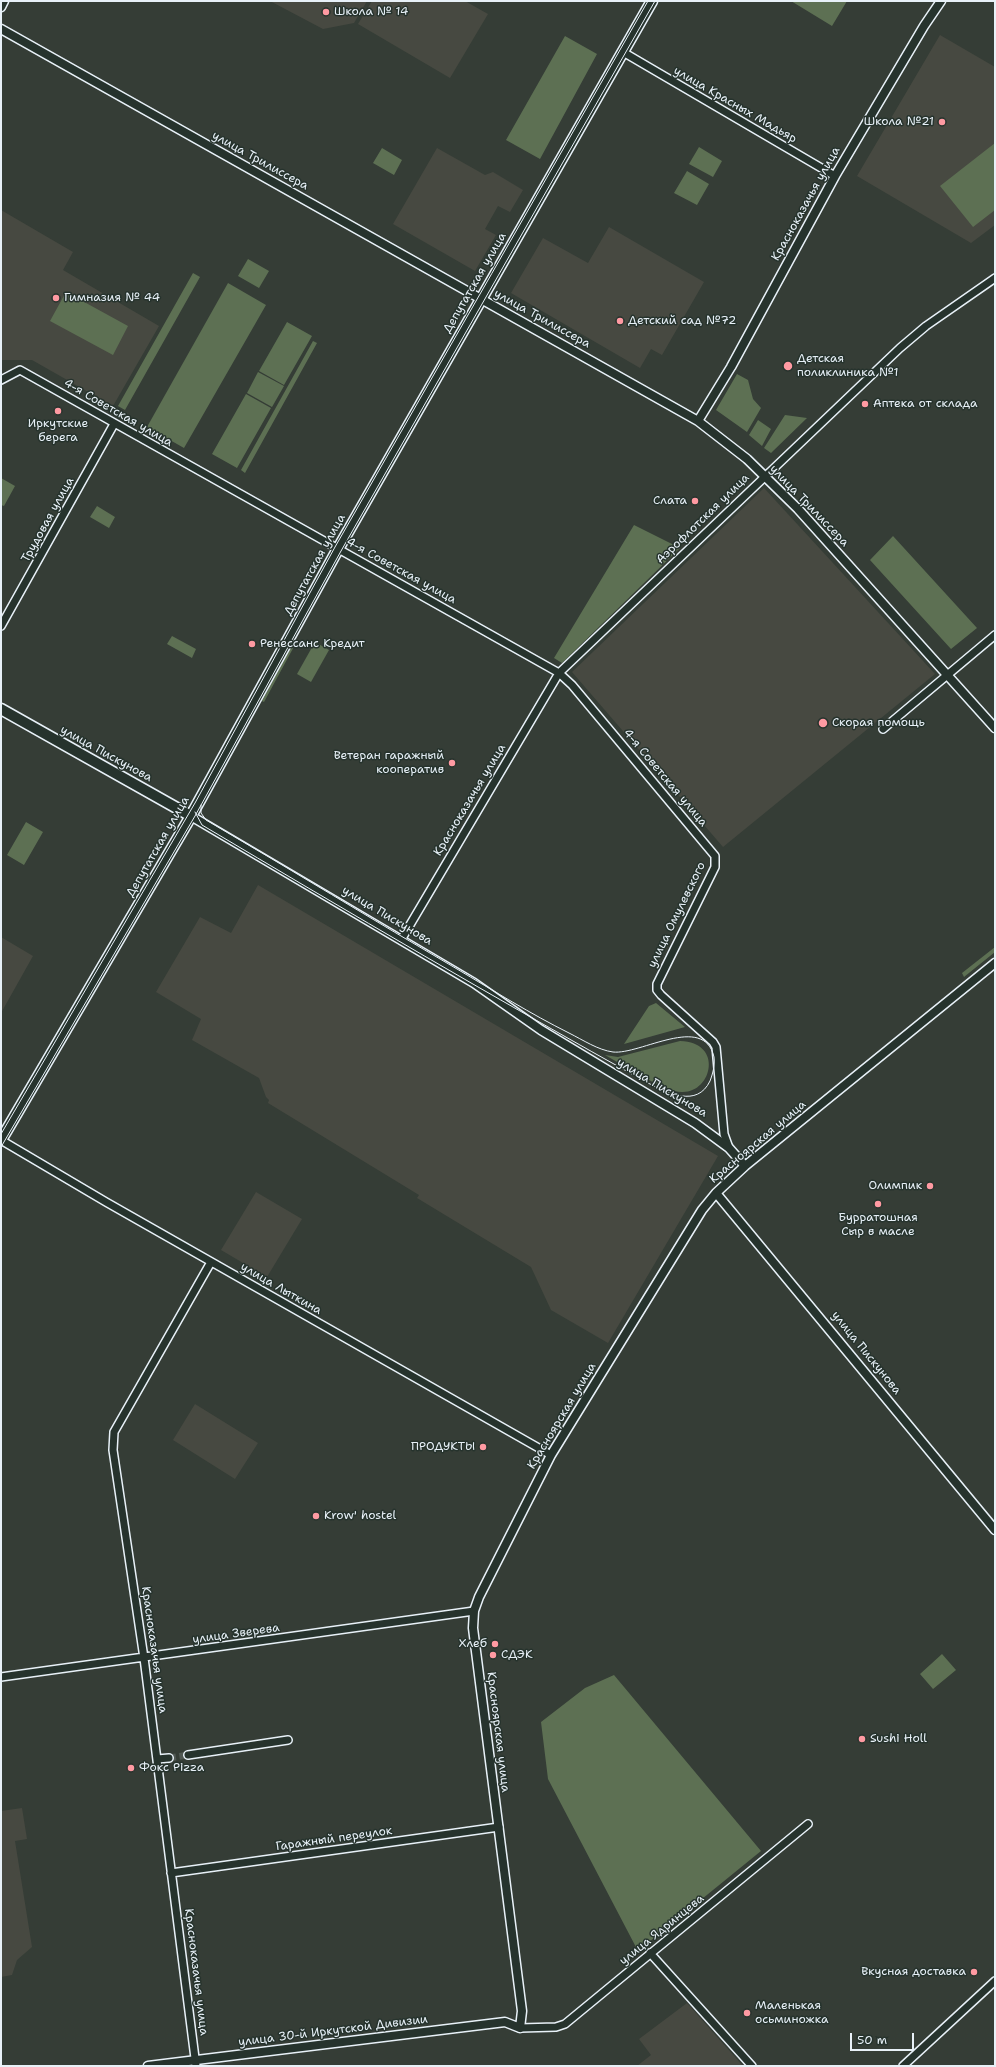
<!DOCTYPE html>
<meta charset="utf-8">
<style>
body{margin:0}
#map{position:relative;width:996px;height:2067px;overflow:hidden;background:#353d36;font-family:"Shantell Sans",sans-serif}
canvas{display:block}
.frame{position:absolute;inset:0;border:2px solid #e8f1f8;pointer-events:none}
.scale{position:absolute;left:850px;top:2033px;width:64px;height:18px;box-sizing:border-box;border:2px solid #e8f1f8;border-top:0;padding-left:5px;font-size:12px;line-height:14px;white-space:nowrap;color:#e8f1f8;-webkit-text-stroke:3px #26332d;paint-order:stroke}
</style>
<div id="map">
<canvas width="996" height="2067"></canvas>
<div class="frame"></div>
<div class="scale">50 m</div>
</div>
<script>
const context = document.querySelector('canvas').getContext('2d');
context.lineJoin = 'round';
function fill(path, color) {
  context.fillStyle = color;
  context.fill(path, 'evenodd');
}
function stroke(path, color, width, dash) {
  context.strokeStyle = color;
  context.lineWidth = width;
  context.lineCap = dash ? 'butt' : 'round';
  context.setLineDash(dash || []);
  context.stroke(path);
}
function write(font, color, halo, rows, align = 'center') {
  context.font = font + ' "Shantell Sans",sans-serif';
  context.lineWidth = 3;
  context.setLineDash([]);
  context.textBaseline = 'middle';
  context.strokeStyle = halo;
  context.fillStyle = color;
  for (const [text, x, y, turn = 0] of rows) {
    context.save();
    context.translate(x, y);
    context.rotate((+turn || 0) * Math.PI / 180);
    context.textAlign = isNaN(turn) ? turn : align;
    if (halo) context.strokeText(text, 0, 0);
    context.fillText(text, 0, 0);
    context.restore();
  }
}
fill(new Path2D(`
 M270,1h97l-13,22 -31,6z
 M372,1h93l23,13 -38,64 -92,-54z
 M940,35l55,32v158l-24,18 -114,-67z
 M437,148l48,27 8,-3 30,18 -13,22 -12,-6 -13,23 11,6 -21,36 -82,-47z
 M1,210l72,42 -10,18 96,56 -46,80 -81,-46h-31z
 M609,227l95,55 -42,73 -11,-6 -11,19 -129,-75 32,-55 45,25z
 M764,488l171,186 -212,173 -151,-175z
 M258,885l460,271 -110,187 -57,-33 -20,-43 -114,-69 2,-3 -151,-92 1,-3 -3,-3 -7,-19 -67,-38 9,-21 -45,-27 44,-75 31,16z
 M1,937l32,19 -32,57z
 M256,1192l46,27 -35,58 -46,-27z
 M195,1404l63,39 -23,36 -62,-39z
 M22,1808l5,31 -12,2 17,106 -15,13 -5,15 -11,2v-166z
 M687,2003l56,63h-106l14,-11 -12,-16z`), '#474941');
fill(new Path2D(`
 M791,1h56l-15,25z
 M565,36l32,18 -57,105 -34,-19z
 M995,143v67l-22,17 -33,-41z
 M699,147l23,14 -9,16 -24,-13z
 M382,148l20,12 -8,15 -21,-12z
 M687,171l22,13 -12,21 -23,-12z
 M248,259l21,12 -10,17 -21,-12z
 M193,273l7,4 -75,133 -7,-4z
 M228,283l38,22 -82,143 -37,-21z
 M66,292l62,34 -15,29 -63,-34z
 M287,322l25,14 -28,49 -25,-14z
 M313,341l4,2 -72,130 -4,-3z
 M258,372l26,14 -12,21 -25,-14z
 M737,374l11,6 5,19 8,9 -14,24 -31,-22z
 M246,394l25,14 -34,60 -25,-14z
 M785,415l22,3 -36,35 -7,-5z
 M758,420l13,9 -9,17 -13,-11z
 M1,478l14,8 -11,20 -3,-1z
 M97,506l18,11 -6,11 -19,-11z
 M634,525l46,23 -118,115 -8,-5z
 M893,536l84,92 -26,21 -81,-89z
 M172,636l24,13 -4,9 -25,-14z
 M295,640l2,1 -33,61 -2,-1z
 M315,642l14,8 -18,32 -14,-8z
 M26,822l17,10 -19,33 -17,-10z
 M995,947v5l-31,25 -2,-4z
 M656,1003l29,24 -61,17 25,-38z
 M680,1041c44,1 32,52 2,51 -18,0 -60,-28 -77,-37l13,2z
 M942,1654l14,16 -23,19 -13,-15z
 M614,1675l147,176 -123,100 -90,-172 -7,-57 44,-34z`), '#5d7053');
stroke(new Path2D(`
 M169,1758l19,-3`), '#505853', 7, [7, 3.5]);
const minor = new Path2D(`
 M623,52l212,124
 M1,380l19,-10 539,303 13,12 143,171v11l-58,117v6l4,5 52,47 3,5 8,87 5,14
 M1,626l113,-202
 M883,729l112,-94
 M401,940l158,-267 341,-325 26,-22 69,-48
 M1,1140l105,62 445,253
 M1,1677l473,-66
 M188,1755l100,-15
 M157,1759l12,-1
 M171,1873l328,-46
 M650,1953l102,113
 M520,2028l36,-1 9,-3 243,-200
 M196,2066l-52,-408 -31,-208 1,-18 97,-170
 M903,2066l92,-85`);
const tertiary = new Path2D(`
 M1,7l3,-6
 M1,29l697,392 49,38 51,50 197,219
 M698,421l33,-54 104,-191 89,-150 17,-25
 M191,816l283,167 67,47 154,93 34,25 16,18
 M716,1193l279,337
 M148,2066l357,-44 15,6 2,-17 -49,-383 1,-17 5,-14 72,-142 151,-245 14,-17 29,-27 250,-203`);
const secondary = new Path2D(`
 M1,709l190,107
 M1,1140l190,-324 147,-267 314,-548`);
stroke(minor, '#e8f1f8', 10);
stroke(tertiary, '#e8f1f8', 11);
stroke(secondary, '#e8f1f8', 13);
stroke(minor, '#26332d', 7);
stroke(tertiary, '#26332d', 8);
stroke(secondary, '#26332d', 10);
stroke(new Path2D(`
 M195,812l7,13c148,88 296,175 446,258 20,10 49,25 62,-2 3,-8 5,-16 4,-24 -10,-44 -74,-2 -101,-5 -15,-2 -30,-12 -44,-19 -38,-19 -75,-42 -112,-64 -84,-49 -167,-100 -251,-149l-5,-7v-8
 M1,1134l194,-331 140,-256 313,-546
 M1,1147l194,-331 146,-265 314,-550`), '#e8f1f8', 1);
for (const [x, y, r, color] of [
 [326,12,4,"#ff9aa2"],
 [942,122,4,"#ff9aa2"],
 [56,298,4,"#ff9aa2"],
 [620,321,4,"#ff9aa2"],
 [788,366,5,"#ff9aa2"],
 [865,404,4,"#ff9aa2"],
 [58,411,4,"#ff9aa2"],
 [695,501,4,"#ff9aa2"],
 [252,644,4,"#ff9aa2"],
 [823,723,5,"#ff9aa2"],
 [452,763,4,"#ff9aa2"],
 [930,1186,4,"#ff9aa2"],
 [878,1204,4,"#ff9aa2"],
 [483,1447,4,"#ff9aa2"],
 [316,1516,4,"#ff9aa2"],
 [495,1644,4,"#ff9aa2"],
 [493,1655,4,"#ff9aa2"],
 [862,1739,4,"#ff9aa2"],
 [131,1768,4,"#ff9aa2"],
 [974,1972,4,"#ff9aa2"],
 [747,2013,4,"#ff9aa2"]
]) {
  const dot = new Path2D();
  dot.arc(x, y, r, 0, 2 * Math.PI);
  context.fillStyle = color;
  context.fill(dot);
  stroke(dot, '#26332d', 1.5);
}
write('12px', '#e8f1f8', '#26332d', [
 ["Школа № 14",334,12],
 ["Школа №21",934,122,"right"],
 ["Гимназия № 44",64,298],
 ["Детский сад №72",628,321],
 ["Детская",797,359],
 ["поликлиника №1",797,373],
 ["Аптека от склада",873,404],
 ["Иркутские",58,424,"center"],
 ["берега",58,438,"center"],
 ["Слата",687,501,"right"],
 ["Ренессанс Кредит",260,644],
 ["Скорая помощь",832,723],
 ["Ветеран гаражный",444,756,"right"],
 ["кооператив",444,770,"right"],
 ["Олимпик",922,1186,"right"],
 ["Бурратошная",878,1218,"center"],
 ["Сыр в масле",878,1232,"center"],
 ["ПРОДУКТЫ",475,1447,"right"],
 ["Krow' hostel",324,1516],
 ["Хлеб",487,1644,"right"],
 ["СДЭК",501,1655],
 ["Sushi Holl",870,1739],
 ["Фокс Pizza",139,1768],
 ["Вкусная доставка",966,1972,"right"],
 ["Маленькая",755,2006],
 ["осьминожка",755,2020]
], 'left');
write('12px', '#e8f1f8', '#26332d', [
 ["улица Красных Мадьяр",735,105,30],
 ["улица Трилиссера",260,161,29],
 ["Красноказачья улица",806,204,-61],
 ["Депутатская улица",475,283,-60],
 ["улица Трилиссера",542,319,29],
 ["4-я Советская улица",118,413,30],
 ["улица Трилиссера",809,506,46],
 ["Аэрофлотская улица",703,519,-44],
 ["Трудовая улица",48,520,-61],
 ["Депутатская улица",315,565,-61],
 ["4-я Советская улица",401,571,29],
 ["улица Пискунова",106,754,29],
 ["4-я Советская улица",665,778,50],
 ["Красноказачья улица",470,800,-59],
 ["Депутатская улица",158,847,-60],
 ["улица Омулевского",677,915,-64],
 ["улица Пискунова",387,916,31],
 ["улица Пискунова",662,1088,31],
 ["Красноярская улица",758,1142,-40],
 ["улица Лыткина",281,1289,30],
 ["улица Пискунова",866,1353,51],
 ["Красноярская улица",562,1416,-59],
 ["улица Зверева",236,1634,-8],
 ["Красноказачья улица",154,1650,82],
 ["Красноярская улица",498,1732,83],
 ["Гаражный переулок",334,1839,-8],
 ["улица Ядринцева",662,1930,-39],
 ["Красноказачья улица",196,1972,83],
 ["улица 30-й Иркутской Дивизии",333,2031,-7]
]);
</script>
